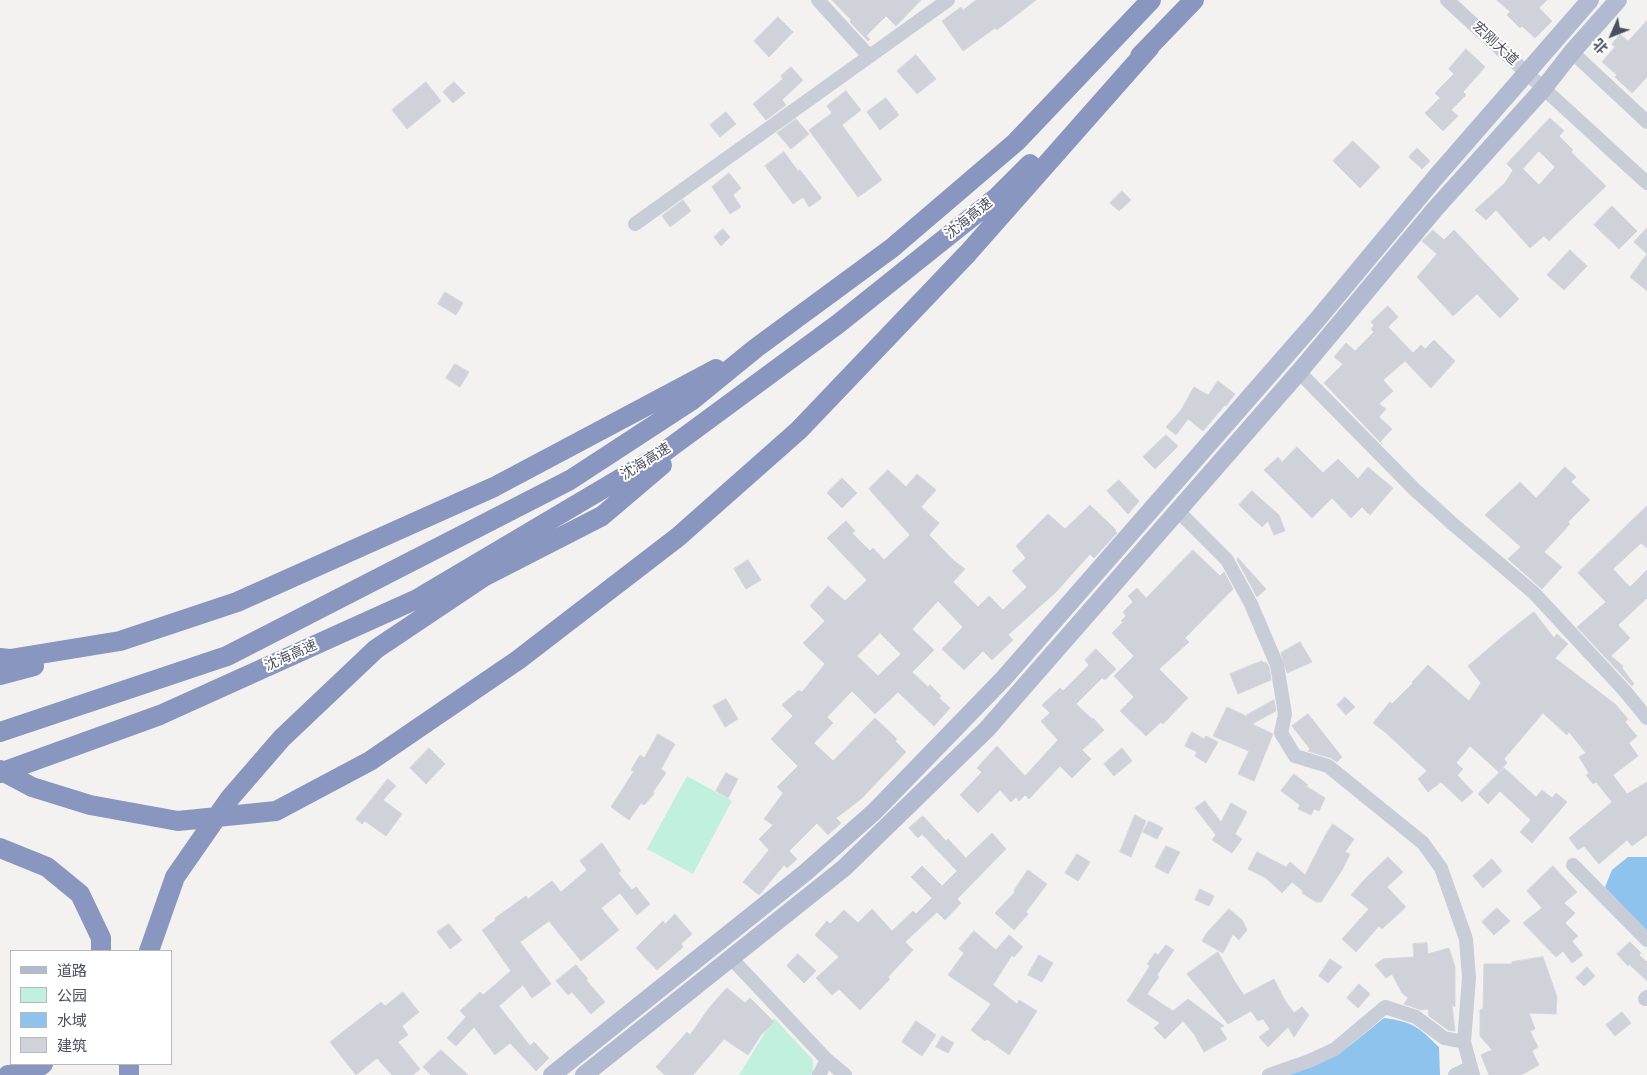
<!DOCTYPE html>
<meta charset="utf-8">
<style>
body{margin:0}
#map{position:relative;width:1647px;height:1075px;overflow:hidden;background:#f4f2f1;font-family:"Varela Round","Noto Sans SC",sans-serif}
canvas{display:block}
.legend{position:absolute;left:10px;top:950px;width:162px;height:115px;box-sizing:border-box;background:#fff;border:1px solid #b6b9bf;margin:0;padding:6px 9px;list-style:none;font-size:15px;color:#494f5f}
.legend li{display:flex;align-items:center;gap:10px;height:25px}
.legend b{width:25px;border:1px solid #b6b9bf}
.north{position:absolute;left:1587px;top:10px;width:50px;height:50px;-webkit-text-stroke:4px #fff;paint-order:stroke;rotate:226deg;font-size:14px;font-weight:700;line-height:20px;text-align:center;color:#494f5f}
.north::after{content:'';display:block;margin:auto;width:18px;height:22px;background:#494f5f;clip-path:polygon(50% 0,100% 100%,50% 72%,0 100%)}
</style>
<div id="map">
<canvas width="1647" height="1075"></canvas>
<ul class="legend">
<li><b style="height:6px;background:#b1bad0"></b>道路</li>
<li><b style="height:14px;background:#c1f0de"></b>公园</li>
<li><b style="height:14px;background:#8ec3ee"></b>水域</li>
<li><b style="height:14px;background:#d0d2d9"></b>建筑</li>
</ul>
<div class="north">北</div>
</div>
<script>
const context = document.querySelector('canvas').getContext('2d');
context.lineJoin = 'round';
function fill(path, color) {
  context.fillStyle = color;
  context.fill(path, 'evenodd');
}
function stroke(path, color, width, dash) {
  context.strokeStyle = color;
  context.lineWidth = width;
  context.lineCap = dash ? 'butt' : 'round';
  context.setLineDash(dash || []);
  context.stroke(path);
}
function write(font, color, halo, rows, align = 'center') {
  context.font = font + ' "Varela Round","Noto Sans SC",sans-serif';
  context.lineWidth = 4;
  context.setLineDash([]);
  context.textBaseline = 'middle';
  context.strokeStyle = halo;
  context.fillStyle = color;
  for (const [text, x, y, turn = 0] of rows) {
    context.save();
    context.translate(x, y);
    context.rotate((+turn || 0) * Math.PI / 180);
    context.textAlign = isNaN(turn) ? turn : align;
    if (halo) context.strokeText(text, 0, 0);
    context.fillText(text, 0, 0);
    context.restore();
  }
}
fill(new Path2D(`
 M687,776l45,25 -39,73 -46,-25z
 M774,1018l39,42v15h-74z`), '#c1f0de');
fill(new Path2D(`
 M1628,857h19v76l-42,-46 7,-17z
 M1384,1018c30,4 34,9 55,29l1,28h-158l66,-28z`), '#8ec3ee');
const building = new Path2D(`
 M832,0h89l-25,26 -10,-10 -20,20 4,3 -2,2 -18,-19 1,-2z
 M976,0h60l-39,30 -2,-2 -32,23 -21,-30 19,-14 2,3z
 M1497,0h50l-8,8 13,13 -17,17 -13,-12 -2,2 -13,-13 3,-3z
 M778,17l15,15 -24,25 -15,-16z
 M1647,21v56l-15,16 -17,-16 2,-2 -15,-13 13,-15 -3,-3 8,-10 8,7z
 M1466,49l19,18 -22,25 3,3 -15,15 7,6 -15,15 -18,-18 15,-15 -5,-5 19,-19 -5,-5z
 M916,55l20,24 -19,15 -20,-23z
 M791,67l12,13 -21,20 4,5 -20,15 -13,-16 30,-25 -2,-3z
 M426,82l15,19 -34,28 -15,-19z
 M454,82l11,11 -12,10 -10,-11z
 M846,91l15,19 -19,15 40,55 -24,17 -49,-67 23,-17 -5,-7z
 M886,98l13,17 -19,15 -13,-18z
 M726,112l10,12 -16,13 -10,-12z
 M1550,118l14,13 -5,5 14,14 -2,2 35,34 -57,55 -5,-5 -14,12 -34,-38 -10,10 -11,-10 30,-27 8,-13 -6,-6zM1539,151l16,16 -16,18 -16,-16z
 M796,119l13,15 -18,15 -14,-16z
 M1353,141l27,26 -20,21 -27,-27z
 M1417,148l13,13 -8,8 -13,-12z
 M784,152l14,19 2,-1 21,27v2l-12,8 -6,-10 -10,7 -28,-38z
 M729,173l12,15 -8,7 8,12 -11,7 -18,-27z
 M1122,191l9,9 -12,11 -9,-8z
 M683,200l8,11 -21,16 -8,-11z
 M1612,206l25,25 -18,18 -25,-24z
 M1647,228v63l-17,-14 17,-23 -13,-12z
 M723,229l7,8 -9,9 -7,-9z
 M1433,230l11,10 10,-10 65,69 -19,19 -23,-24 -24,22 -36,-39 20,-23 -15,-13z
 M1570,250l17,16 -23,24 -17,-15z
 M445,292l18,11 -7,12 -18,-11z
 M1388,306l10,11 -10,10 25,26 8,-8 4,4 9,-9 21,21 -24,27 -26,-27 -22,19 10,11 -14,13 7,5 -7,8 13,12 -12,13 3,3 -59,-62 19,-19 -9,-7 12,-14 9,8 19,-19 -3,-3 3,-4 -3,-3z
 M455,364l14,8 -9,15 -14,-9z
 M1218,381l17,13 -9,12 -1,-1 -22,26 -15,-12 -12,16 -10,-8 15,-17 13,-23 14,8z
 M1166,435l12,11 -23,23 -12,-12z
 M1297,447l26,26 15,-14 20,20 10,-12 25,21 -23,27 -8,-8 -11,11 -19,-20 -20,20 -48,-48 14,-13 4,5z
 M1565,467l11,10 -5,5 19,18 -22,22 2,2 -26,28 18,15 -20,22 -34,-30 13,-12 -36,-32 35,-33 16,16z
 M888,470l18,17 11,-13 19,16 -15,17 18,16 -10,12 24,25 12,9 -12,13 25,25 11,-11 14,14 24,-23 -15,-16 14,-13 -10,-12 32,-32 17,15 25,-24 26,25 -1,1 2,2 -23,25 -4,-4 -34,38 -48,43 5,5 -21,20 -9,-9 -19,19 -22,-21 21,-22 -25,-26 -26,28 22,21 -22,22 16,15 2,-2 11,11 -2,2 11,10 -16,18 -36,-34 -23,22 -23,-23 -25,26 6,6 -19,20 19,18 42,-43 22,21 -2,2 11,11 -45,47 -25,19 5,5 -13,12 -11,-12 -28,28 8,8 -10,9 -3,-3 -25,30 -16,-13 26,-32 -10,-11 14,-14 -9,-6 19,-26 -6,-6 21,-21 -27,-27 22,-23 -11,-11 17,-15 3,2 23,-28 -22,-21 22,-22 -15,-15 18,-20 17,15 22,-21 -40,-42 19,-17 9,10 -3,2 18,18 3,-3 11,12 26,-25 -41,-46zM880,633l21,21 -23,22 -21,-20z
 M842,478l15,15 -15,15 -15,-15z
 M1119,480l20,21 -11,13 -21,-23z
 M1252,491l27,24 6,16 -11,4 -6,-14 -6,6 -23,-22z
 M1647,506v42l-6,-5 -28,26 17,18 17,-17v28l-29,27 12,13 -19,18 12,10 -1,2 12,16 -2,2 -55,-59 29,-25 -28,-29z
 M1193,550l27,26 4,-4 9,17 -48,49 4,4 -30,27 29,29 -25,26 -2,-2 -15,14 -26,-25 14,-14 -20,-21 20,-20 -22,-23 11,-11 -2,-1 5,-5 -3,-4 10,-10 -5,-6 9,-8 9,10z
 M1238,558l28,31 -9,8 -20,-37z
 M748,560l13,20 -15,9 -12,-20z
 M1534,612l20,26 3,-4 11,10 -13,14 60,46 13,15 -3,3 12,14 -8,7 9,13 -25,19 14,19 20,-12v53l-15,11 -5,-6 -28,24 -15,-18 -6,4 -9,-12 43,-36 -16,-20 -3,2 -7,-9 3,-2 -10,-16 7,-4 -17,-21 -2,3 -24,-22 -39,46 3,4 -8,9 -29,-26 -14,17 7,6 -6,6 16,17 -11,10 -21,-20 -13,10 -10,-13 9,-8 -42,-39 -12,-9 17,-21 2,2 21,-21 -1,-1 16,-17 41,36 12,-18 -13,-17 35,-30z
 M1300,642l12,20 -25,11 -6,-20z
 M1096,649l20,20 -11,11 -3,-2 -26,26 16,15 1,-1 11,12 -22,20 9,9 -19,19 -12,-12 -31,33 -4,-4 -6,6 -3,-4 -5,5 -11,-12 -22,23 -18,-18 22,-23 -5,-4 20,-22 28,30 33,-36 -17,-19 9,-8 -8,-8 18,-17 3,3 26,-26 -4,-5z
 M1262,661l2,2 2,-1 3,5 2,13 -33,14 -8,-20z
 M1345,697l10,10 -9,8 -9,-10z
 M726,699l12,20 -13,8 -12,-21z
 M1274,700l2,11 -24,13 21,10 -19,47 -16,-7 11,-23 -36,-15 14,-29 21,10 -1,-2z
 M1308,714l34,43 -5,5 -6,-4 -23,-7 2,-2 -18,-23z
 M1192,732l12,7 2,-3 12,6 -12,21 -11,-7 2,-4 -12,-6z
 M658,734l17,10 -14,25 5,4 -13,19 1,2 -10,11 -3,-2 -12,17 -18,-13 23,-36 -3,-1 9,-15 4,3z
 M429,748l16,16 -19,20 -16,-16z
 M1122,748l10,13 -18,15 -10,-12z
 M1504,768l32,29 6,-7 10,8 4,-5 11,9 -35,41 -12,-11 11,-12 -31,-29 -12,13 -10,-10z
 M726,773l12,6 -10,19 -12,-7z
 M1294,774l14,11 -2,1 19,12 -6,13 -5,-2 -3,6 -13,-6 2,-4 -19,-14z
 M388,779l8,7 -13,14 19,14 -16,22 -21,-15 -3,3 -6,-5z
 M1205,801l16,21 10,-19 16,9 -12,22 7,5 -10,14 -20,-13 4,-5 -21,-27z
 M1135,815l11,6 -15,36 -11,-5z
 M923,816l23,25 2,-2 18,19 26,-25 14,16 -49,50 4,4 -16,17 -8,-8 -32,30 8,8 -25,27 2,2 -30,31 -21,-21 -7,6 -16,-17 23,-21 -24,-22 12,-14 3,3 14,-14 14,13 14,-14 20,22 21,-20 3,3 16,-16 -21,-21 11,-11 20,20 15,-15 -35,-37 -4,4 -9,-10z
 M1149,821l14,7 -6,11 -14,-7z
 M1333,824l21,15 -9,13 5,2 -8,16 -21,32h-5l-14,-9 1,-2 -11,-9 -10,11 -16,-15 -18,-9 9,-17 29,15 4,-5 15,13 20,-39z
 M602,843l19,28 -3,2 14,17 4,-3 14,17 -13,11 -17,-22 -19,15 18,22 -38,31 -32,-40 -29,21 31,42 -19,14 -9,-13 -24,21 31,40 4,-4 15,16 -13,13 -26,-28 -15,12 -21,-28 -18,19 -9,-8 19,-21 -6,-6 20,-19 3,3 28,-24 -29,-41 14,-10 -1,-2 31,-22 2,3 24,-18 9,11 26,-22 -7,-9z
 M1166,846l14,6 -12,22 -13,-7z
 M1077,854l13,8 -12,19 -13,-8z
 M1388,857l15,15 -16,15 19,20 -24,22 -3,-3 -23,26 -14,-13 27,-30 -18,-14 13,-15z
 M1492,859l10,12 -19,17 -10,-12z
 M1553,866l24,26 -13,11 11,10 -10,10 13,13 -6,5 11,14 -11,8 -9,-12 -7,6 -33,-34 19,-15 -15,-17z
 M1028,870l19,14 -21,28 2,2 -14,16 -19,-17 20,-21 -1,-1z
 M1200,889l14,7 -5,10 -14,-6z
 M1497,908l13,13 -16,14 -12,-13z
 M1229,909l13,11 5,10 -8,10 -6,-6 -10,19 -21,-12 4,-7z
 M675,914l17,20 -11,10 2,3 -26,23 -21,-22 27,-27 2,3z
 M449,924l13,16 -12,9 -13,-17z
 M974,931l22,19 13,-15 14,12 -9,10 -2,-2 -19,30 24,19 2,-4 18,11 -28,44 -22,-16 -2,2 -14,-11 20,-26 -43,-29 16,-22 -5,-4z
 M1630,942l11,11 -2,2 8,7v19l-18,-17 -1,2 -11,-12z
 M1427,943l1,11 21,-6 6,19v40l-3,-3 3,27 -7,-1 -19,-14 -1,-7 -7,1 -17,-6 4,-6 -6,-5 -10,-19 -6,4 -11,-13 8,-6 31,-2 -1,-13z
 M1166,945l8,5 -17,25 2,2 -12,17 26,17 15,-12 36,27 -4,2 7,11 -23,13 -10,-18 -11,-13 -18,18 -11,-11 6,-5 -33,-22 23,-35 -3,-2 8,-11 3,2z
 M1218,952l17,30 9,13 30,-16 10,20 10,14 8,-6 7,8 -15,22 -6,-10 -20,20 -9,-10 11,-8 -7,-10 -5,2 -7,-10 -23,13 -41,-50z
 M798,954l18,17 -12,12 -17,-17z
 M1039,955l14,8 -11,19 -14,-7z
 M1543,957l14,40 -1,17 -27,-1 6,16 -5,2 8,16 -6,4 7,14 -18,10h-32l-8,-20 11,-5 -12,-14v-26l3,-1 1,-45h28v-2z
 M1330,959l12,8 -14,16 -9,-7z
 M576,965l12,14 -2,1 19,22 -14,12 -19,-22 -4,3 -12,-14z
 M1587,967l8,9 -11,10 -8,-8z
 M1359,984l11,10 -12,14 -11,-10z
 M727,988l18,15 5,-5 24,24 -13,13 -13,20 -24,-16 -31,36h-28l-9,-8 31,-35 3,3 19,-27z
 M403,992l16,20 -17,14 6,9 -10,7 22,27 -7,6h-21l-15,-17 -21,17 -26,-33 51,-40 4,4z
 M1622,1012l9,11 -16,13 -9,-11z
 M916,1021l20,14 -14,21 -20,-14z
 M942,1036l12,7 -6,10 -12,-6z
 M441,1050l27,25h-37l-8,-8z`);
fill(building, '#d0d2d9');
stroke(building, '#d5d6dd', 1);
stroke(new Path2D(`
 M818,0l51,56
 M1447,0l200,183
 M1572,52l75,70
 M635,224l313,-224
 M1299,372l115,117 40,36 80,68 90,97 23,28
 M1177,510l50,50 24,44 26,61 8,49 -4,19 14,23 33,10 95,77 18,25 25,71 3,39 -5,64 9,33
 M1573,865l74,75
 M731,958l96,102 18,15
 M1645,999l2,-2
 M819,1075l8,-15
 M1269,1075l40,-14 26,-12 50,-42 31,10 28,21 20,4
 M1455,1075l16,-8`), '#c8cdd8', 14);
stroke(new Path2D(`
 M552,1075l254,-203 68,-60 68,-70 62,-64 313,-358 118,-142 155,-178
 M584,1075l260,-207 143,-139 312,-357 136,-163 108,-120 29,-37 46,-52`), '#b1bad0', 18);
stroke(new Path2D(`
 M1140,56l54,-56
 M0,658l10,1 110,-18 117,-39 257,-115 222,-118
 M0,675l34,-9
 M0,732l227,-76 343,-176 121,-79 65,-53 136,-100 124,-106 135,-142
 M0,770l32,17 58,18 88,16 98,-10 94,-50 148,-101 160,-123 121,-107 169,-177 182,-206
 M0,773l160,-58 257,-116 243,-144 178,-131 159,-127 33,-33
 M0,848l47,19 33,27 21,44v13
 M149,951l26,-74 55,-79 52,-60 94,-89 109,-73 117,-60 60,-51
 M8,1075l22,-2 13,-9
 M129,1075v-11`), '#8997c0', 20);
write('14px', '#494f5f', '#fff', [
 ["宏刚大道",1495,44,43],
 ["沈海高速",969,219,-39],
 ["沈海高速",646,462,-32],
 ["沈海高速",291,656,-24]
]);
</script>
